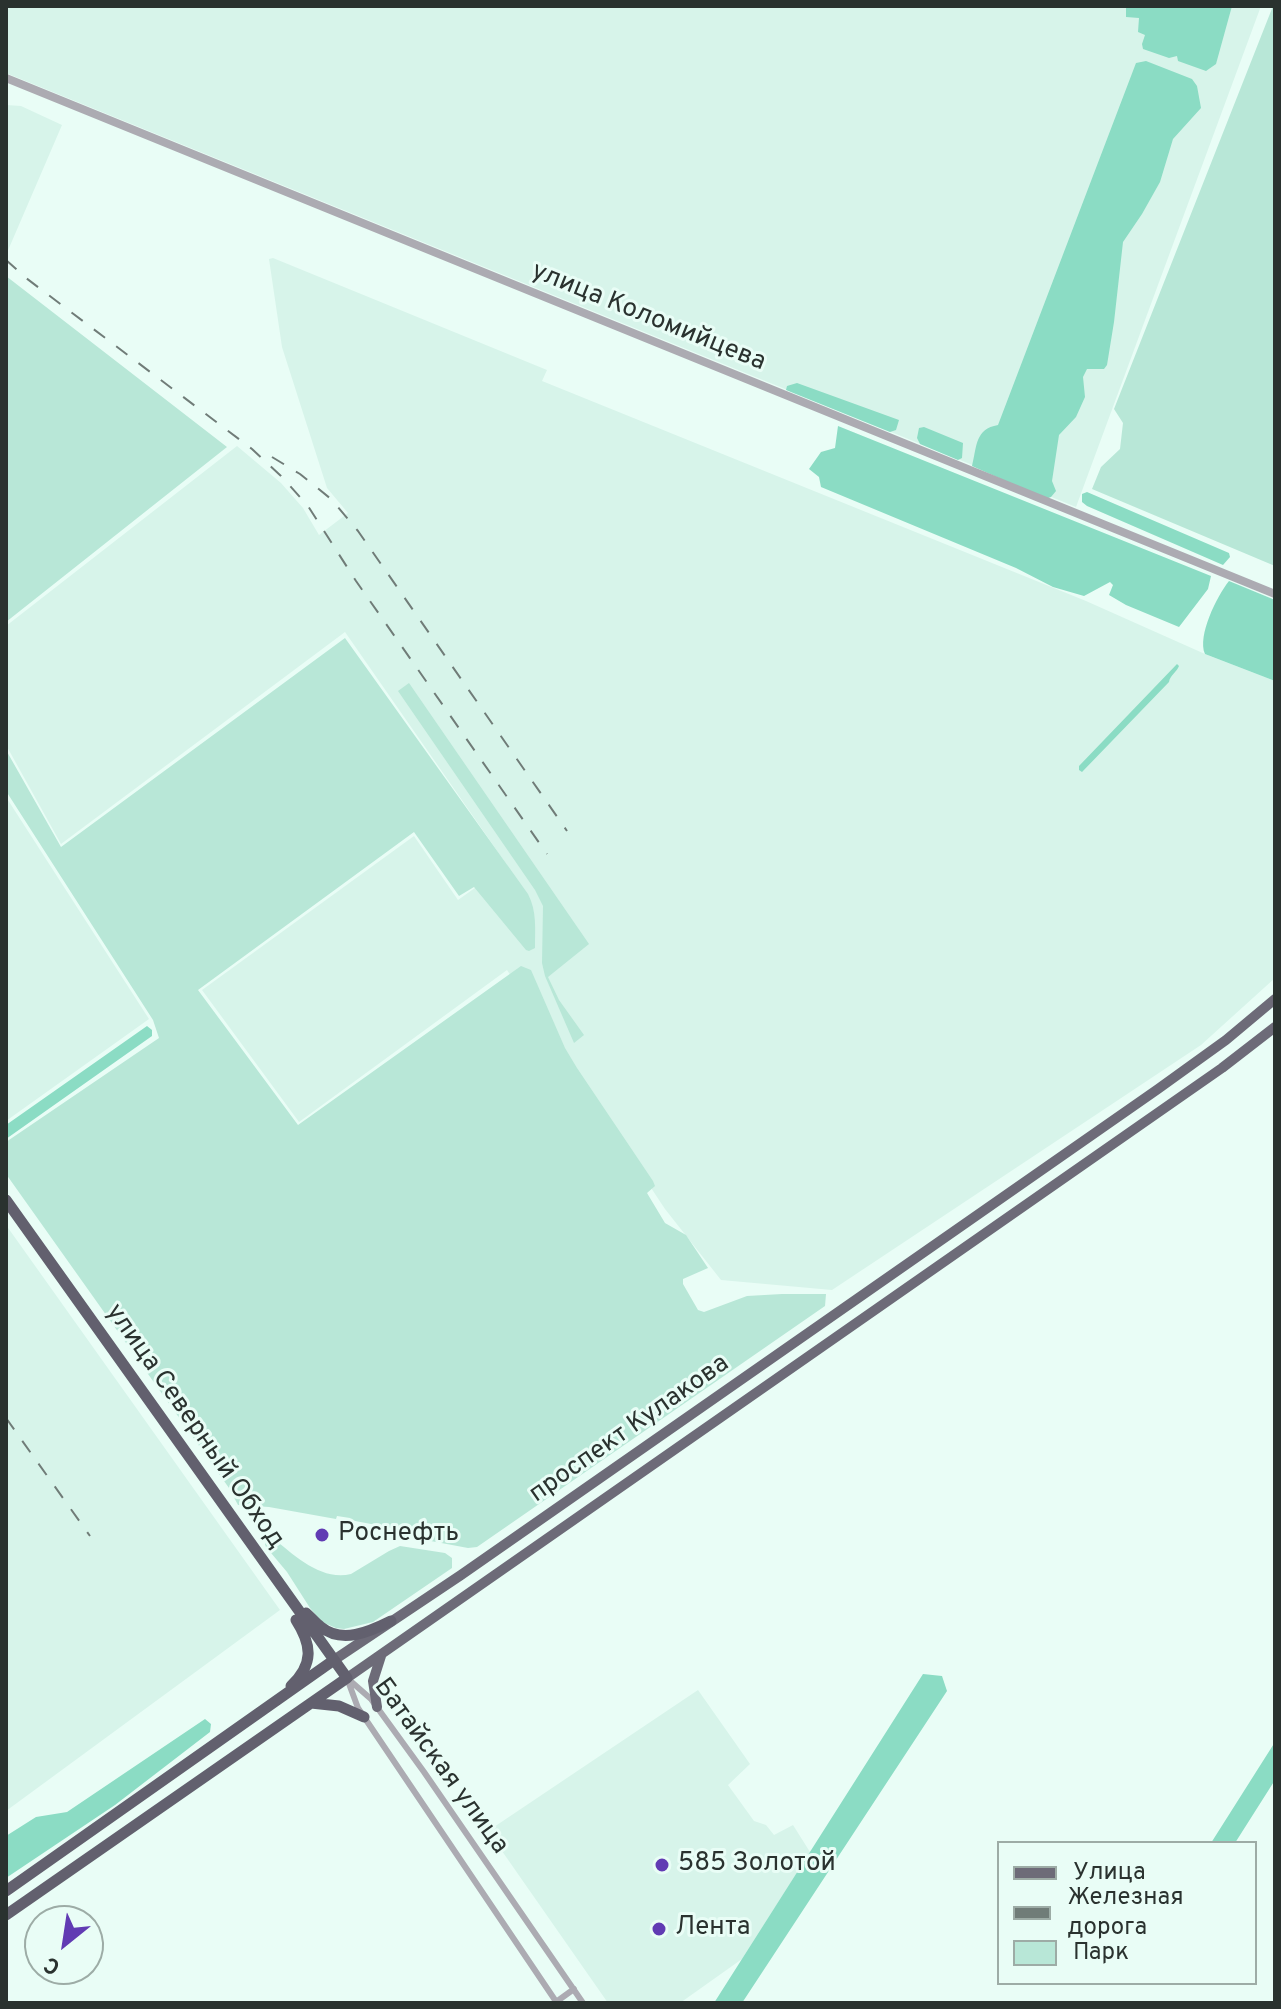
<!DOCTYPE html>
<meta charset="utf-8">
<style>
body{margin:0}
#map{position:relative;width:1281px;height:2009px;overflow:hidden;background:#e9fdf6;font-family:Overpass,sans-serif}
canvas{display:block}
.frame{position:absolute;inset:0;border:8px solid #2a322f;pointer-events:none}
.legend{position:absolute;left:997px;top:1841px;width:260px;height:144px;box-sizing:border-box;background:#e9fdf6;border:2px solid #9daca6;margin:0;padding:10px 14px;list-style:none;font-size:24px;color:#2a322f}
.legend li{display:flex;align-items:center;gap:16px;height:40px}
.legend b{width:40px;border:2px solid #9daca6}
.north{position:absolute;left:24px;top:1905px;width:80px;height:80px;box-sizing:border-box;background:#e9fdf6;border:2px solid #9daca6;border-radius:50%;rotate:210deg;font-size:22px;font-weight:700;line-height:32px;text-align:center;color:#2a322f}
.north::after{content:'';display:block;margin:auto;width:28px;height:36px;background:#613bb3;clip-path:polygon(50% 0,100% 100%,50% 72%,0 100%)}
</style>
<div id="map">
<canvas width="1281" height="2009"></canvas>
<div class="frame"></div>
<ul class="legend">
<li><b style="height:10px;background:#6d6b78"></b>Улица</li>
<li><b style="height:10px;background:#707c78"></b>Железная дорога</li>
<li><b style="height:22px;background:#b8e7d7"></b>Парк</li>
</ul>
<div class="north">С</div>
</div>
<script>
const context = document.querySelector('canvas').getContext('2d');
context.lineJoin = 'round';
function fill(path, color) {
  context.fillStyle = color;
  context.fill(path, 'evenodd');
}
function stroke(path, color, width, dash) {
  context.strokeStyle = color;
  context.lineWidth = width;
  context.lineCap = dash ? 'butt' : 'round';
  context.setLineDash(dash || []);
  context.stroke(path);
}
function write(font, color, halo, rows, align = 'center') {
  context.font = font + ' Overpass,sans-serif';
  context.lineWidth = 6;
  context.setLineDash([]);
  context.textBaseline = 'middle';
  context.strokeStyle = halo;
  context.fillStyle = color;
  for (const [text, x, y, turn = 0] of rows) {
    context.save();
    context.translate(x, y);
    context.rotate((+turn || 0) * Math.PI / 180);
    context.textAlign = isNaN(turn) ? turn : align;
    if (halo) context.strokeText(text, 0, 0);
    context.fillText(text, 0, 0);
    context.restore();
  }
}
fill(new Path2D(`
 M6,6h1255l-185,501 -1070,-434z
 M6,105l15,1 41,19 -56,130z
 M273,258l274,112 -5,11 544,220 119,53 70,27v297l-74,67 -369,245 -111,-10 -56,-71 -158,-239 -208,152 -97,-132 212,-154 44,64 49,-35 -162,-233 -284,212 -55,-99v-119l231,-180 44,37 22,25 16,27 29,-22 -21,-25 -45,-141 -13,-88z
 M6,797l143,222 -143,102z
 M6,1225l274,385 -274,201z
 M698,1690l52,74 -22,21 26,36 12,4 8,10 19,-10 17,27 -68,107 -62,44h-72l-120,-172z`), '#d7f4ea');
fill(new Path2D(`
 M1273,6h2v560l-183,-77 9,-22 19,-18 3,-26 -9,-14z
 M6,276l221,171 -221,175z
 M345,638l183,256c9,17 7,35 7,54l-6,3 -3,-1 -52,-63 -15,9 -45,-64 -216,158 100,135 223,-159 10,4 34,78 12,20 76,113 2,5 -8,7 18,30 21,12 22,33 -25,11v5l15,26 6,2 43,-16 35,-2h44l-1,12 -348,241 -9,1 -48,-9 -23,-10 -47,-9v-2l-13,-2 -1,3 -67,-12 -31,-2 -9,-17 -223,-314v-32l153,-104 -6,-18 -147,-229v-41l55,97z
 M409,683l180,261 -41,33 11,23 25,35 -10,8 -29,-67 -3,-13 1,-57 -8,-16 -137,-199z
 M268,1538h5c22,18 48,43 78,36l38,-23 11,-5 45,7 7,5v10l-79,54 -29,7 -8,-1 -14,-6 -12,-14 -23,-36 -21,-25 -1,-3z`), '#b8e7d7');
fill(new Path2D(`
 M1126,6h106l-16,58 -10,7 -28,-10 -1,-5 -8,2 -26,-9 -1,-5 3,-9 -7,-3 1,-14 -13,-1z
 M1146,61l46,18 5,7 4,22 -28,31 -13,43 -18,32 -19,28 -9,80 -7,43 -3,4h-17l-4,8 2,20 -9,20 -17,18 -7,46 4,10 -5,6 -5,2 -74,-33c5,-20 3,-37 26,-41l138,-362z
 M797,383l102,37 -3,10 -6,2 -104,-42 1,-4z
 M838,426l373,150 -3,13 -29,38 -53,-22 -17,-10 4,-10 -3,-3 -26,14 -31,-9 -37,-19 -195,-81 -2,-10 -10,-8 12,-17 14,-4z
 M924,427l39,16 -1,15 -4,2 -38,-16 -3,-6 2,-10z
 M1087,492l142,61 1,4 -7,8 -136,-59 -5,-4v-8z
 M1229,581l46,19v81l-70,-27c-8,-18 12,-58 24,-73z
 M1177,664l2,2c-2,6 -9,9 -10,16l-87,90 -3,-2v-4z
 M147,1026l5,4v6l-146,103v-14z
 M923,1674l19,2 5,15 -205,312h-28z
 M205,1719l6,5 -1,8 -95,73 -109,73v-42l30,-19 31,-5z
 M1275,1742v38l-40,63h-24z`), '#8bdcc4');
stroke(new Path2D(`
 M347,1678l24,21 53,73 159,231
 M348,1681l10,27 199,295
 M556,2002l18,-13`), '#acabb2', 6);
stroke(new Path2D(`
 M6,78l1269,516`), '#acabb2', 8);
stroke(new Path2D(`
 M334,1660l127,-85 697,-486 68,-49 49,-41
 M347,1678l875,-610 53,-41
 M377,1707l-4,-26 8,-25`), '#6d6b78', 10);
stroke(new Path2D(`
 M6,1200l341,478 -341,237
 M306,1613c5,4 9,10 15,14 21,17 48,5 70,-6
 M291,1686c23,-22 21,-41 5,-66
 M311,1703l28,3 25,11
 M6,1891l328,-231`), '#62606e', 11);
stroke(new Path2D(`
 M6,260l20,18 226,171 29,27 27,30 48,75 191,273
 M272,457l28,17 31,25 27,32 209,300
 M6,1418l84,118`), '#707c78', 2, [14, 14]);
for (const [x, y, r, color] of [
 [322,1535,8,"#613bb3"],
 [662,1865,8,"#613bb3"],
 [659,1929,8,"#613bb3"]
]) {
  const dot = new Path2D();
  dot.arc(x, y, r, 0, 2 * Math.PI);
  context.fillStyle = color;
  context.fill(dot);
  stroke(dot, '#e9fdf6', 3);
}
write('26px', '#2a322f', '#e9fdf6', [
 ["улица Коломийцева",648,318,22],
 ["улица Северный Обход",194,1427,55],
 ["проспект Кулакова",630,1430,-35],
 ["Батайская улица",440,1767,54]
]);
write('26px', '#2a322f', '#e9fdf6', [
 ["Роснефть",338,1535],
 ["585 Золотой",678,1865],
 ["Лента",675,1929]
], 'left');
</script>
